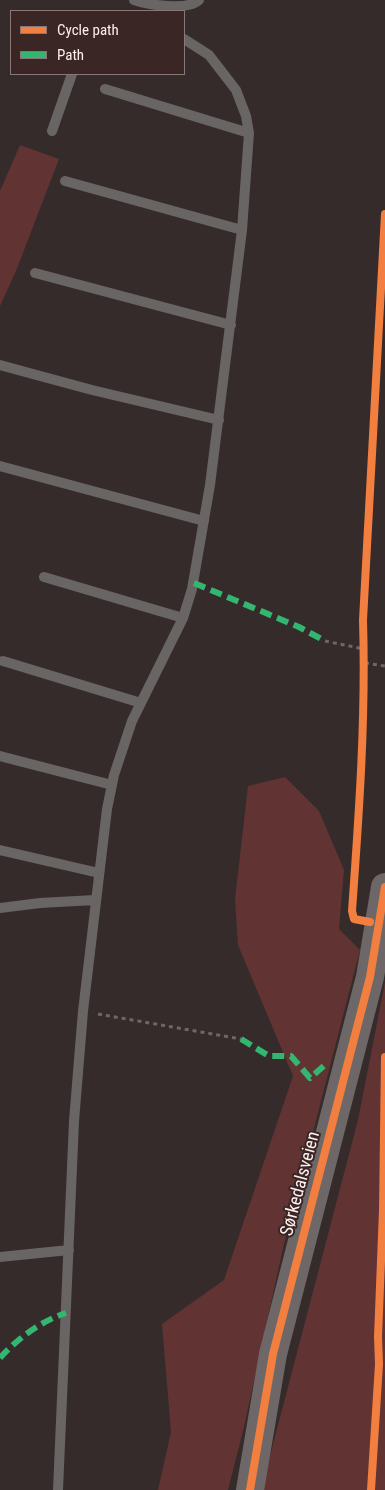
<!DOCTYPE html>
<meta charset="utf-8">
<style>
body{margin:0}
#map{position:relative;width:385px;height:1490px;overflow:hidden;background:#362b2b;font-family:"Roboto Condensed",sans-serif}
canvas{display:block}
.legend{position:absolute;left:10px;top:10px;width:175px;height:65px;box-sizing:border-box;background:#3b2626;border:1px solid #897676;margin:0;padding:6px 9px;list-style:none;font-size:15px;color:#feefef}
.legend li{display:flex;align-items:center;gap:10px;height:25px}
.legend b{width:25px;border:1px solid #897676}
</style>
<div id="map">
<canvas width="385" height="1490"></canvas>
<ul class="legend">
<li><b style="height:6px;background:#f27e40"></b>Cycle path</li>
<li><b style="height:6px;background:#33b770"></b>Path</li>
</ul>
</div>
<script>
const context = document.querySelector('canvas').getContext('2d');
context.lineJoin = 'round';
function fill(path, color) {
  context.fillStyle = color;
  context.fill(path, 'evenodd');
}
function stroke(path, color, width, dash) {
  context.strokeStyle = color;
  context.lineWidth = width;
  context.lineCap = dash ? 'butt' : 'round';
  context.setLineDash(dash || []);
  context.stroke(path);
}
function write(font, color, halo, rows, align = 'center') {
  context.font = font + ' "Roboto Condensed",sans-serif';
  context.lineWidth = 4;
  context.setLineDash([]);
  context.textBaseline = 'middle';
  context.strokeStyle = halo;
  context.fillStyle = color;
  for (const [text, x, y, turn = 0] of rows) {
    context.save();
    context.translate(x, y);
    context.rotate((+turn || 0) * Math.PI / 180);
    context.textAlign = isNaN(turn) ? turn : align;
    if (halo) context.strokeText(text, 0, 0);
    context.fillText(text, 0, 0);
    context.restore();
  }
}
fill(new Path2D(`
 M20,145l39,14 -43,112 -16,35v-115z
 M285,777l34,34 25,59 -5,59 21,21 -77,298 -39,179 -16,63h-70l13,-58 -9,-108 62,-44 69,-204 -55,-131 -3,-46 13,-113z
 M385,982v508h-124l97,-370z`), '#613333');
stroke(new Path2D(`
 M325,641l39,8
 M365,663l20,3
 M98,1014l143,25`), '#6d6767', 3, [4, 4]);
stroke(new Path2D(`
 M134,0c14,5 54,11 65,0
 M105,89l144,44
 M52,131l20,-57
 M65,181l177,49
 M35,273l196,52
 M0,365l92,25 127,30
 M0,466l204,55
 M44,577l139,41
 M3,661l138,42
 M0,756l112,29
 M0,850l99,23
 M0,908l40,-5 55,-3
 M0,1257l69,-7
 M58,1490l16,-369 9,-110 24,-202 7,-34 18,-54 51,-103 9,-29 18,-104 32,-255 7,-97 -3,-17 -10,-26 -27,-35 -25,-16`), '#6a6565', 10);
stroke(new Path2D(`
 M250,1490l23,-136 97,-377 15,-90`), '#6d6767', 28);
stroke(new Path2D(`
 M194,583l105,44 26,14
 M241,1039l28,17h22l19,22 16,-14
 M0,1358c17,-19 41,-37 66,-45`), '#33b770', 6, [12, 6]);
stroke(new Path2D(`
 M370,922l-16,-3 -2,-8c7,-97 14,-194 11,-291l22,-406
 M250,1490l23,-136 97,-377 15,-90
 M371,1490l8,-126 -1,-27 5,-127 2,-153`), '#f27e40', 8);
write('18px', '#feefef', '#3b2626', [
 ["Sørkedalsveien",301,1184,-75]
]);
</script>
